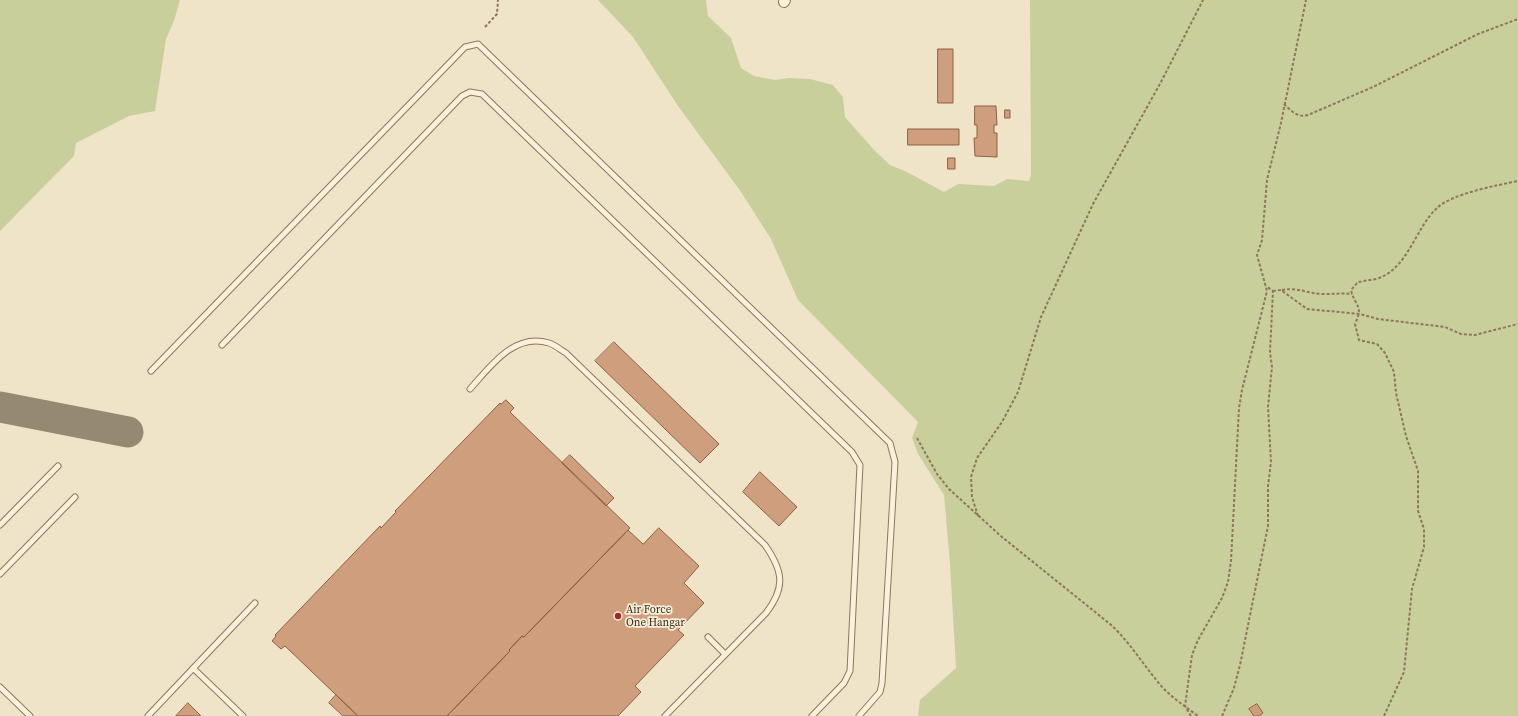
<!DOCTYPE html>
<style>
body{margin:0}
canvas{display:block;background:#f0e4c8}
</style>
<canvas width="1518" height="716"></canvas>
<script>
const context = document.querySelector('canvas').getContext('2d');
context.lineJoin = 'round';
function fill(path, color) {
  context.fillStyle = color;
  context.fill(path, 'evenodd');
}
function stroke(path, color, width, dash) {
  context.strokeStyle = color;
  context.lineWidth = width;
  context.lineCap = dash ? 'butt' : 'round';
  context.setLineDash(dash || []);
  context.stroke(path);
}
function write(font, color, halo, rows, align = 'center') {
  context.font = font + ' "Source Serif 4",serif';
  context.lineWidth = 3.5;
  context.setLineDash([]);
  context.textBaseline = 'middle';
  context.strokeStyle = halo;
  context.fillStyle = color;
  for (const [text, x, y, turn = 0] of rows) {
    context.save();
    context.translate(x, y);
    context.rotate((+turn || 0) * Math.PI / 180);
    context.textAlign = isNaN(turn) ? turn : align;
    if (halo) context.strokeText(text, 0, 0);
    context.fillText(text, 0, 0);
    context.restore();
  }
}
fill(new Path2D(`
 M0,0h180l-6,21 -8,18 -11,72 -26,5 -53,27 -2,13 -74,75z
 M598,0h108l2,16 23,22 10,30 13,8 21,4 14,-2 21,1 23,6 10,12 2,20 29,33 16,15 17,7 37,20 14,-8 36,2 13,-7 22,2 2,-6 -1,-175h488v716h-600l2,-16 36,-32 -6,-104 -6,-69 -26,-41 -6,-16 6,-16 -120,-122 -27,-61 -30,-47 -63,-86 -45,-69z`), '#c9cf9b');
stroke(new Path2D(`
 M0,407l128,25`), '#968974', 31);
const building = new Path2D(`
 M938,49h15v54h-15z
 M975,106h21l1,19h-3v8h3v24l-22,-1 -1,-18h3v-13h-2z
 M1005,110h5v8h-5z
 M908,129h51v16h-51z
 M948,158h7v11h-7z
 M614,342l105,102 -19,19 -105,-102z
 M506,400l8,8 -4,4 120,116 -106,109 -2,-1 -13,14 1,1 -63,65h-89l-73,-70 -4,3 -9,-8 4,-5 -1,-1 105,-109 1,2 15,-16 -1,-1 105,-108 1,1z
 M570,455l44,43 -8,8 -44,-43z
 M760,472l37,35 -18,19 -36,-34z
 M659,528l40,38 -15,17 20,20 -26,27 6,5 -49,51 6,6 -23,24h-171l63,-65 -1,-1 13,-14 2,1 104,-107 15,14z
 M336,695l22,21h-15l-14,-13z
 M188,703l13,13h-25z
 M1257,704l6,9 -4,3h-5l-5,-7z`);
fill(building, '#cf9f7d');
stroke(building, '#8d5f41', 1);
const service = new Path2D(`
 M222,345l240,-249 8,-4 12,2 370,358 8,13 -10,206 -6,12 -32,33
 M151,371l314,-324 13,-3 412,399 5,19 -13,221 -2,9 -21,24
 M470,389c20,-22 44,-57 79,-46 6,2 12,7 17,10l199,192c18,26 21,42 1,68l-101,103
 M0,525l58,-59
 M0,574l75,-77
 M708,637l17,17
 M193,668l50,48
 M0,687l30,29
 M148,716l107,-113`);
const minor = new Path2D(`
 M784,2l1,-2`);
stroke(service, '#8d765c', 7);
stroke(minor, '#8d765c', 12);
stroke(new Path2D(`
 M485,27l12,-13 1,-14
 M1284,104c7,7 14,14 24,11l65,-28 105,-53 40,-15
 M1282,290c17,-3 26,4 41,4 10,0 18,-1 29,0
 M1273,291l8,-1 26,19 53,5 18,5 67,8 16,7 14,1 43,-11
 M917,438l20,36 12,15 53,48 108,87c21,19 35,44 54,65 10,10 22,18 34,27
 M978,516l-6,-19 -1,-20 6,-19 25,-36 16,-30 23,-75 52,-113 68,-122 42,-82
 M1191,716l-6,-10 7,-51 6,-15 24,-42 6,-16 3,-21 8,-153 3,-18 25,-99 -10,-36 5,-15 5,-60 14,-57 25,-123
 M1222,716l12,-28 6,-23 28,-139v-40l3,-24 -3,-55 4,-40 -2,-15 3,-61 -7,-5
 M1384,716l20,-44 8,-83 12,-42v-18l-6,-18v-40l-12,-35 -10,-43 -2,-21 -9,-19 -8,-9 -18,-4 -4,-16c9,-19 0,-17 -4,-34l7,-8c6,-1 12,-2 18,-3 32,-9 39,-51 61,-71 14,-14 61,-23 81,-27`), '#8d765c', 2, [3, 2]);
stroke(service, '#faf1dc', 5);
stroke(minor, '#faf1dc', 10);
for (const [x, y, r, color] of [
 [618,616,4,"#9e2a2b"]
]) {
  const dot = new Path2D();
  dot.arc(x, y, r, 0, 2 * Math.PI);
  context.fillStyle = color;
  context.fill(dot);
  stroke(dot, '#f7eed8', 1.5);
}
write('11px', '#3d2e20', '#f7eed8', [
 ["Air Force",626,610],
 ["One Hangar",626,623]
], 'left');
</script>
